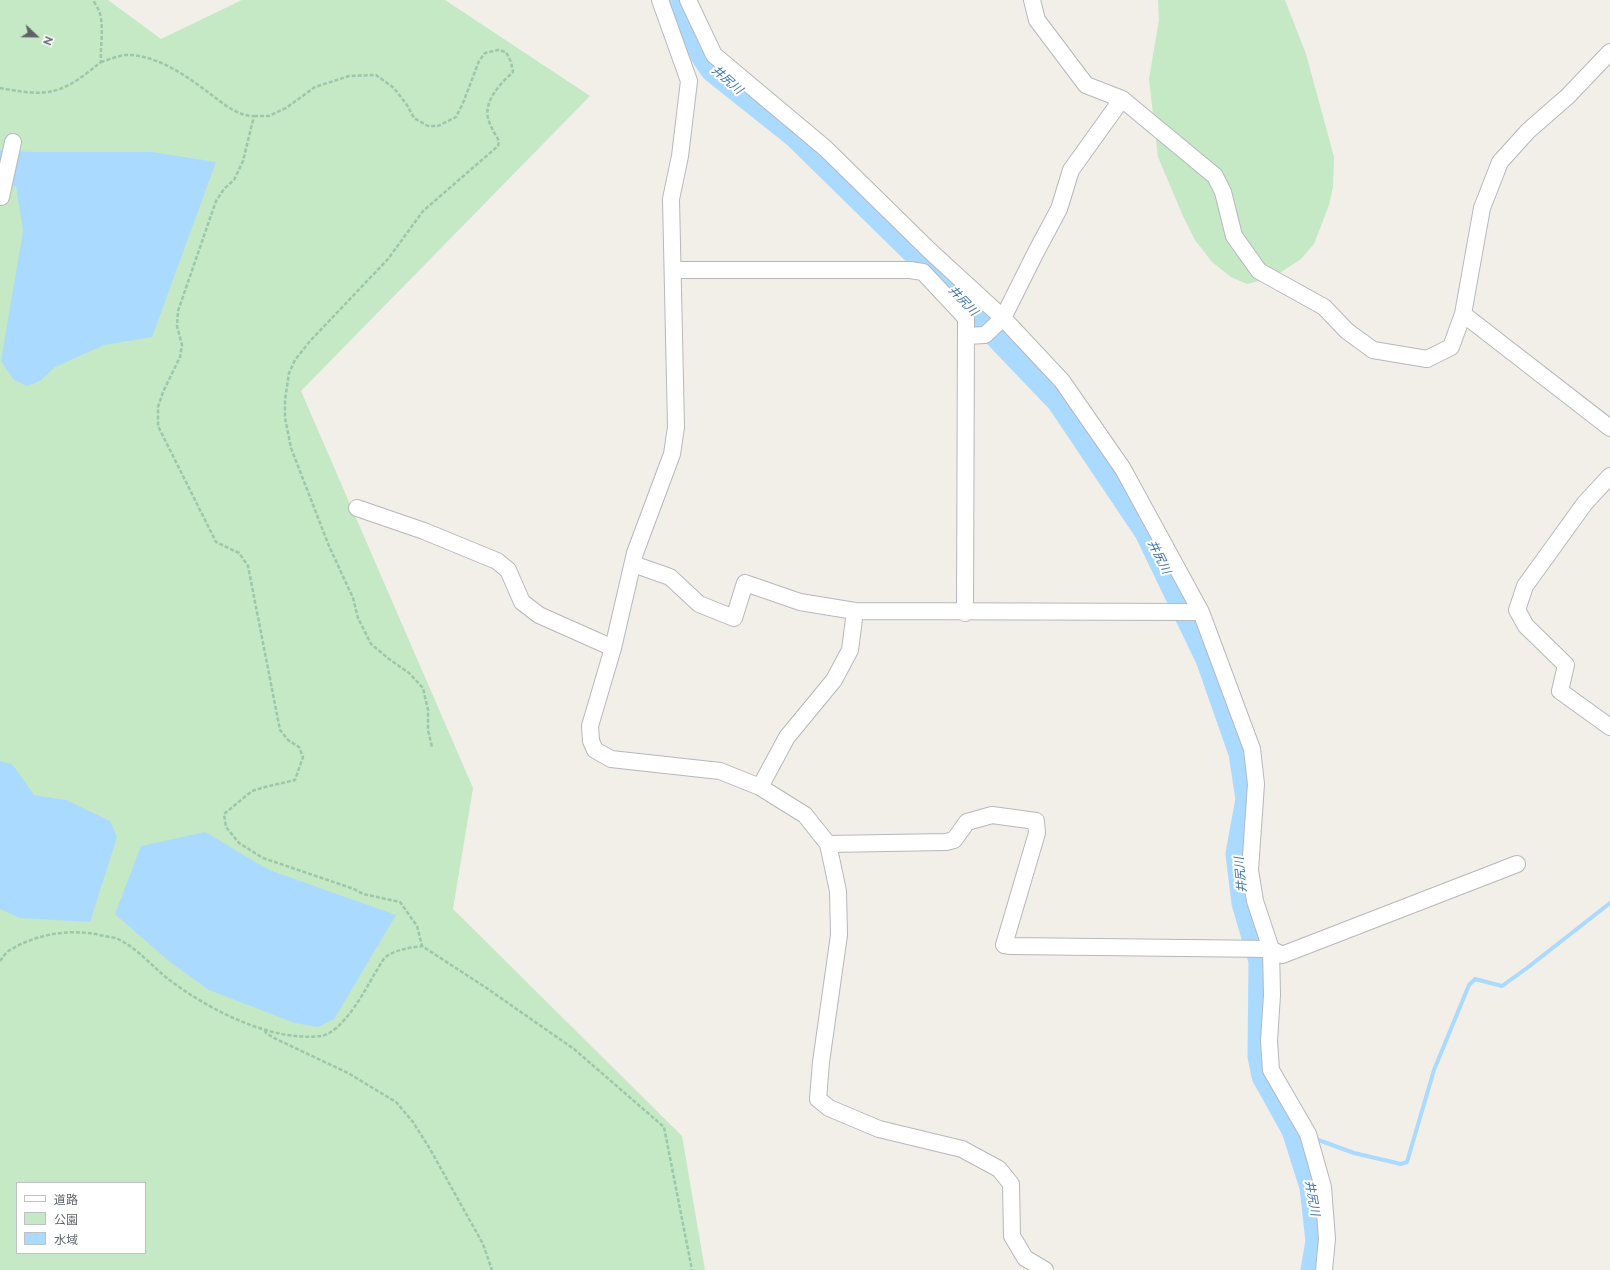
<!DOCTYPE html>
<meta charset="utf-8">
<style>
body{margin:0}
#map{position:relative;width:1610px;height:1270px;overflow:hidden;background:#f1efe8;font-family:Raleway,"Noto Sans JP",sans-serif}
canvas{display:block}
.legend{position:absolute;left:16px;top:1182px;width:130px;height:72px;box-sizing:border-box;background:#fff;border:1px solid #bfc1c3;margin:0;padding:5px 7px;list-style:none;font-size:12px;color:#5f6368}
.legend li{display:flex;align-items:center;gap:8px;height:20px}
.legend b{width:20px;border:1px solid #bfc1c3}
.north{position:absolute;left:16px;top:16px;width:40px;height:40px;-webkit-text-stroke:3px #fff;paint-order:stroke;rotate:112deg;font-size:11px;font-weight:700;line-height:16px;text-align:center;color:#5f6368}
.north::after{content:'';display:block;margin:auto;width:14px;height:18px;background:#5f6368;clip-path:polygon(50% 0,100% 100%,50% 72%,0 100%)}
</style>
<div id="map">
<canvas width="1610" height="1270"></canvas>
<ul class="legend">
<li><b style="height:5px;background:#fff"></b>道路</li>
<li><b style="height:11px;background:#c5e8c5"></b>公園</li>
<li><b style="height:11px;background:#aadaff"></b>水域</li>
</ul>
<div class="north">N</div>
</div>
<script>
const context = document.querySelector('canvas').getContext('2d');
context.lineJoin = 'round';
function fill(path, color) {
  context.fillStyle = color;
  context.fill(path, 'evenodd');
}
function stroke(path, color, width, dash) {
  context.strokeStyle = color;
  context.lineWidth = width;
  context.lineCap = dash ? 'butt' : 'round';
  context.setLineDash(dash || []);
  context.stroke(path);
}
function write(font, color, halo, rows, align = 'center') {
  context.font = font + ' Raleway,"Noto Sans JP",sans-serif';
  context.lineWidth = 4;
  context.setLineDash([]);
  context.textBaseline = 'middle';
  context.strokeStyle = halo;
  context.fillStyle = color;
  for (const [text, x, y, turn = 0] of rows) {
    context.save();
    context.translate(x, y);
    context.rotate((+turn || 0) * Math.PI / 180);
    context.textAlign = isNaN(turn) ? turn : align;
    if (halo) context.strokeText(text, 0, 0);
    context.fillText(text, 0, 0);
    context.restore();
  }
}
fill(new Path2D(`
 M0,0h108l53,39 81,-39h203l145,96 -289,295 172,397 -20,121 229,227 23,134h-705zM17,1183h128v70h-128z
 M1158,0h127l21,54 28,103 -1,30 -4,18 -15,39 -13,15 -29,19 -25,6 -16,-7 -19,-15 -17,-22 -12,-24 -25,-59 -9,-78 10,-59z`), '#c5e8c5');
fill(new Path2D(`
 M0,150l30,2h122l64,10 -64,175 -48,8 -49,22 -15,14 -13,5 -13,-6 -13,-19 22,-130 -7,-45 -16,2z
 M0,761l12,3 22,31 32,5 44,21 7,16 -27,85 -70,-4 -20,-9z
 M205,832l64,38 127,45 -62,104 -16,8 -23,-4 -86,-33 -39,-28 -55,-48 26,-68z`), '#aadaff');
stroke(new Path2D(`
 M1294,1130l7,3
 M1313,1138l41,15 47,11 6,-2 27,-92 35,-85 6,-6 27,7 25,-18 83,-65`), '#aadaff', 4);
stroke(new Path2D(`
 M675,0l12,32 26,38 83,66 155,152 108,113 88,131 61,127 33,94 7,46 -10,55 6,49 17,58 -1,95 4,20 30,54 18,57 6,54 -5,29`), '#aadaff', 25);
const minor = new Path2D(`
 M660,0l29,81 -9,75 -9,43 5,228 -4,27 -37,99 -22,95 -23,78 1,15 4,9 16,9 109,12 40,16 45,28 23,29 10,47 1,44 -18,127 -3,37 11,9 50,21 83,20 37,20 12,15 1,52 13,22 20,12
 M688,0l26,55 111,93 105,103 73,67 59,63 61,88 78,143 51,137 4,35 -6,86 5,31 16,48 1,46 -3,46 2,29 37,64 15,53 4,52 -3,31
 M1032,0l5,20 49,65 36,14 93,77 8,16 11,44 25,35 65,36 23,24 26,19 54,9 24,-12 12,-33 19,-106 18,-46 28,-31 40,-35 42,-44
 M1,197l12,-55
 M673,270h237l13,2 43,46 -1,295
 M1463,314l147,114
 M967,336l18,-1 18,-17 33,-66 23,-43 12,-39 51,-71
 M1610,476l-25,27 -60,83 -8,24 9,16 40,39 -6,26 50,36
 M357,508l67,23 73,30 11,9 14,32 17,13 74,33
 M633,564l37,13 29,27 35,14 11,-35 55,19 55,9 346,1
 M760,787l27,-50 47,-57 16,-30 5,-39
 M828,844l118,-2 8,-2 13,-18 25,-7 44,6 1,12 -33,112 7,1 260,3 11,6 235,-91`);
stroke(minor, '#b5b8bc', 18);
stroke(new Path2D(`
 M101,62c7,-2 16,-6 24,-7 32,-1 63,22 88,41 12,9 25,20 41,20l-11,45 -9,19 -10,9 -8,12 -38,110 -1,15 5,19 -2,12 -17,35 -5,15v19l58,116 23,11 9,13 32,164 8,10 11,7 4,10 -8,23 -30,7 -13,4 -28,23 2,13 13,16 24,15 91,31 9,5 37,8 17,24 5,20 63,41 89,62 90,78 28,143
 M0,88c16,3 38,7 53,3 18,-4 34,-18 48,-29 -1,-16 3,-32 -1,-48 -1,-5 -5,-10 -7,-14
 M254,116h15l17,-8 29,-21 34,-11 27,-1 18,13 13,17 7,13 14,8h10l18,-9 7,-14 16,-42 6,-8 13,-3 8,2 5,10 2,10c-12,11 -29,28 -25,46 2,8 7,16 11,23l-1,5 -75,65 -35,48 -78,82 -15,19 -6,13 -4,27v18l6,30 38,98 24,52 5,20 13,26 18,15 20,14 14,15 5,22v20l4,17
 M0,961c3,-4 6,-9 10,-11 28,-17 63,-22 94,-14 5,1 10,1 14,3 20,10 33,26 50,40 40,30 102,63 153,57 21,-3 44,-45 54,-63 4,-5 7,-14 12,-17 11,-7 22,-8 35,-10
 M265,1030l1,3 8,5 74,35 48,29 17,20 17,27 53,95 9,26`), '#9cc7a9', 2.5, [4, 2]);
stroke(minor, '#fff', 16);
write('italic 12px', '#4174aa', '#fff', [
 ["井尻川",727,80,41],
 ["井尻川",963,301,46],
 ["井尻川",1159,557,64],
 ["井尻川",1241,875,-95],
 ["井尻川",1312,1198,80]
]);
</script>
